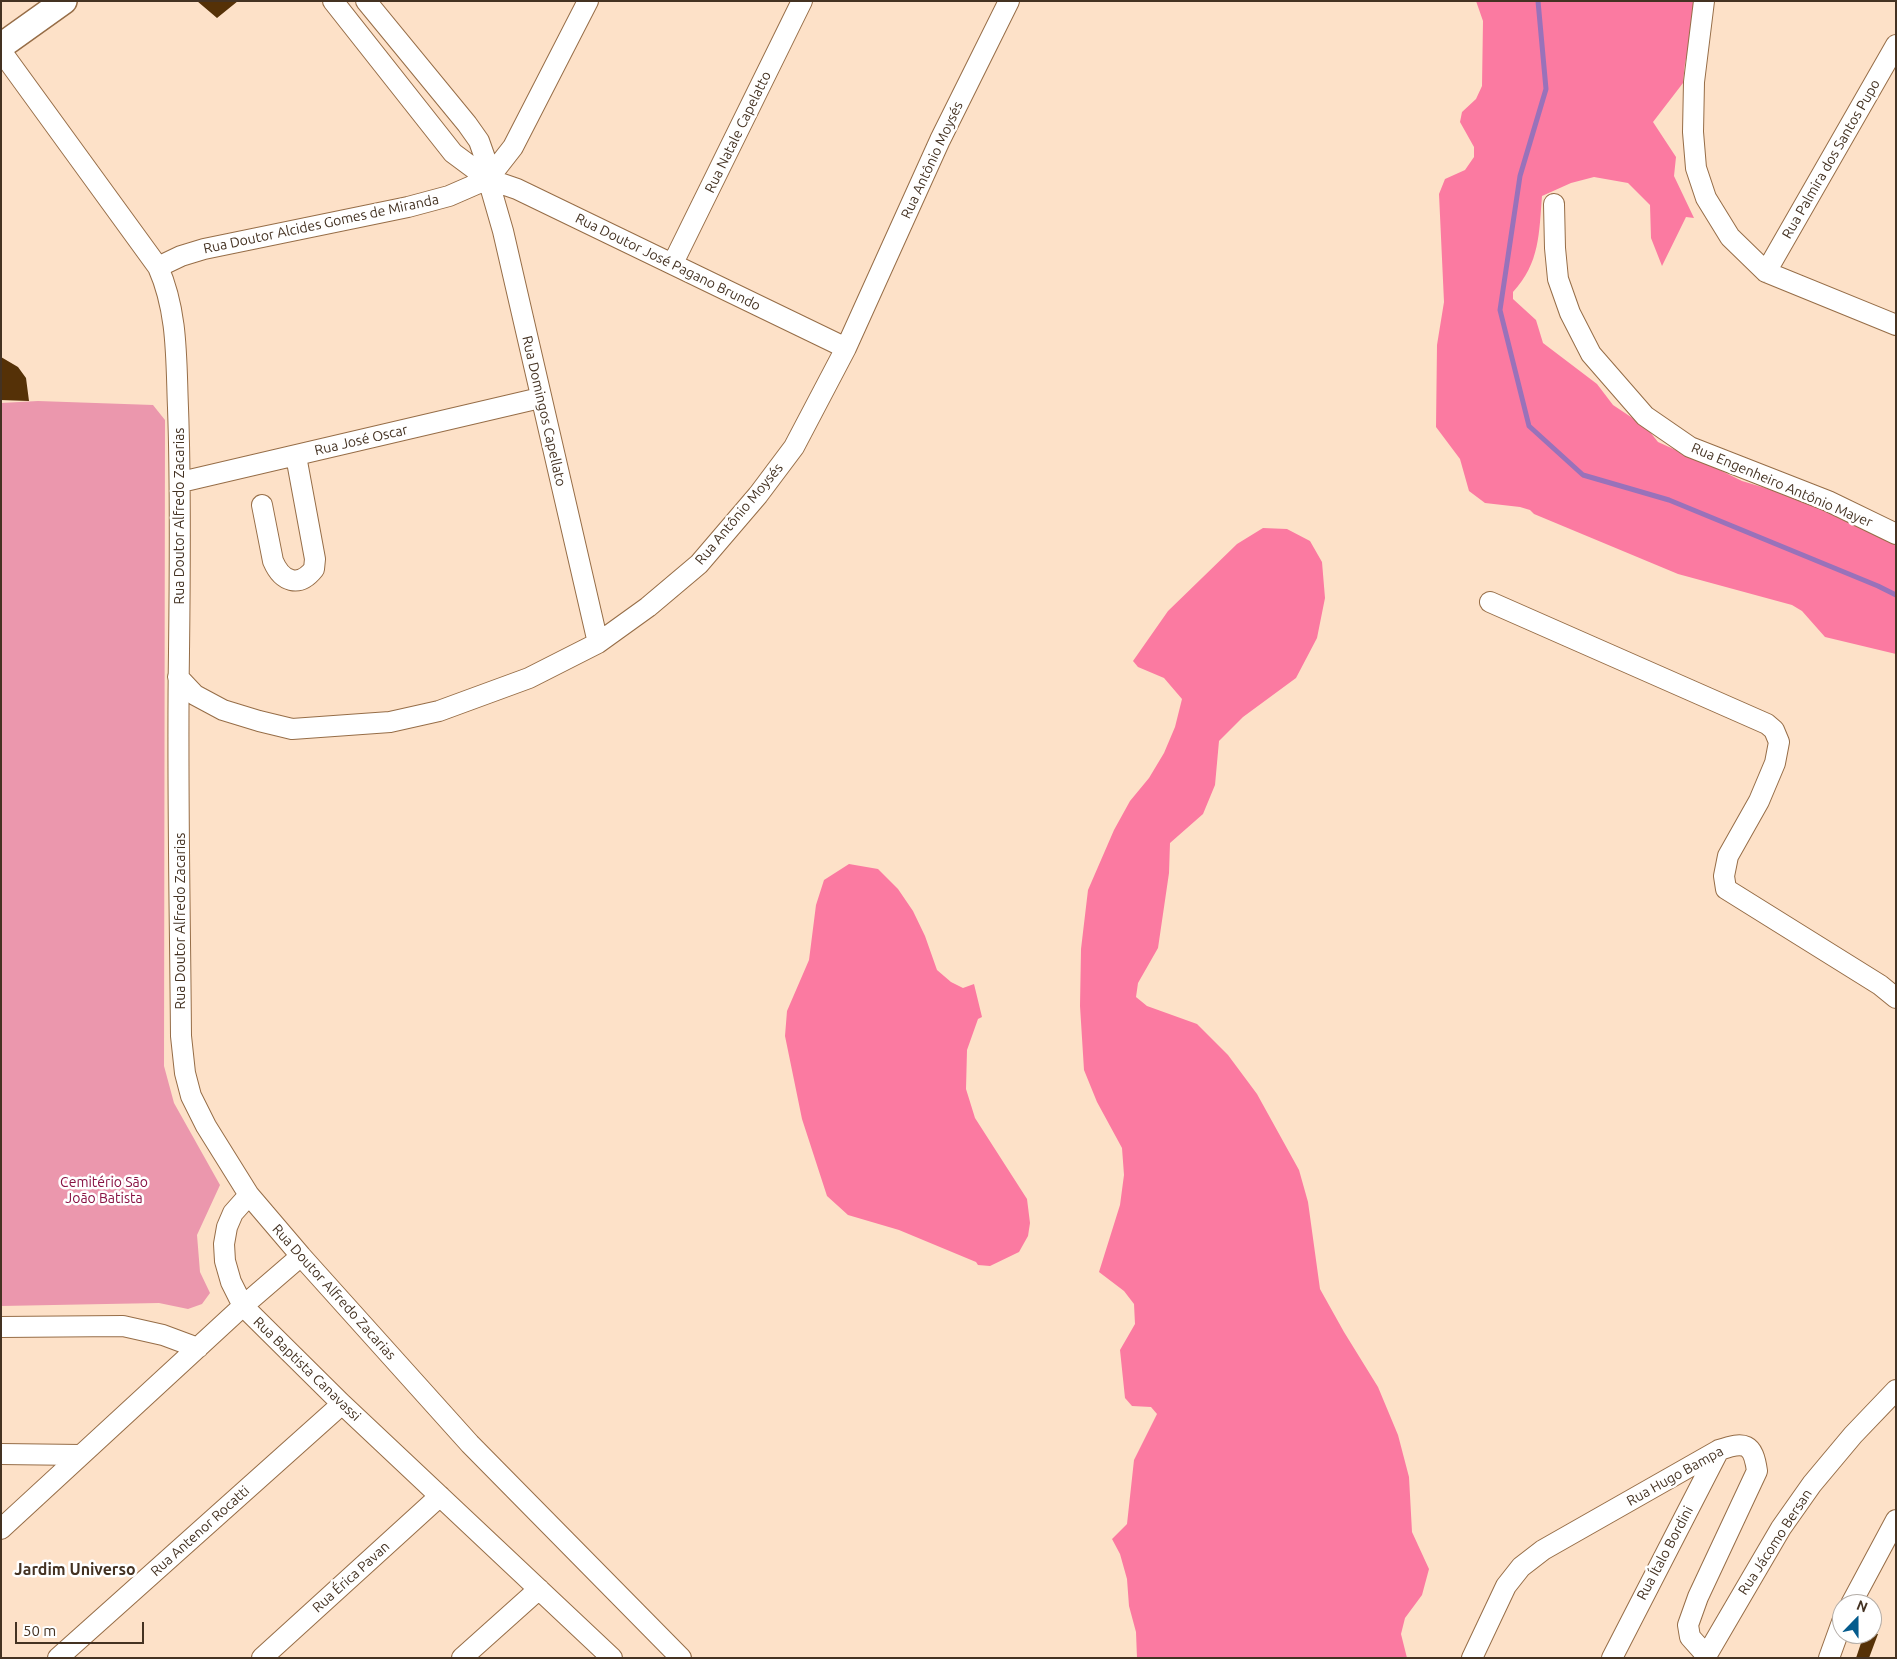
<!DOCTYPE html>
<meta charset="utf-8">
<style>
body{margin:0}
#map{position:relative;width:1897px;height:1659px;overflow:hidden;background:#fde1c8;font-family:Ubuntu,sans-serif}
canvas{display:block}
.frame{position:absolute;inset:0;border:2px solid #443222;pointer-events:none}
.north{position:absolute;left:1832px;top:1594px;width:50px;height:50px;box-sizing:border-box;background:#fff;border:1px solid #b4ada7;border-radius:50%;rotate:22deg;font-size:14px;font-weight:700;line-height:20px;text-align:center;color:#443222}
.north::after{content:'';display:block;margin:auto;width:18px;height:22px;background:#045b8d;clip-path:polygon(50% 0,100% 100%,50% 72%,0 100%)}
.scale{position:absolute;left:15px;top:1622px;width:129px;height:22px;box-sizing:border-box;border:2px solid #443222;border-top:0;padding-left:6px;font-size:15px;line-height:18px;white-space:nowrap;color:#443222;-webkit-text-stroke:4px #fff;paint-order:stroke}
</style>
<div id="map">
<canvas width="1897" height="1659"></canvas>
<div class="frame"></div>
<div class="north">N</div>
<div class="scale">50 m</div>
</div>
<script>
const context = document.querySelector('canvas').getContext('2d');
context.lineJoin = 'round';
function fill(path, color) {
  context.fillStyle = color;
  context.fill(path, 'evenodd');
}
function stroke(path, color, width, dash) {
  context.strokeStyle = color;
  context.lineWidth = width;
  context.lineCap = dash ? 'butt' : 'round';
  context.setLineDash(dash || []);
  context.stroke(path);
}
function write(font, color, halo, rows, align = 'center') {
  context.font = font + ' Ubuntu,sans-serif';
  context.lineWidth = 5;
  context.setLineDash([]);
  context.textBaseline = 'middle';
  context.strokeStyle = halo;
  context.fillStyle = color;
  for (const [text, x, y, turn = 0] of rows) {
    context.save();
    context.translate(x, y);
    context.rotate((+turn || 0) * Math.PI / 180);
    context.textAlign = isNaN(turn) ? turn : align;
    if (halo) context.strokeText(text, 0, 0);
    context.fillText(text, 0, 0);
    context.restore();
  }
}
fill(new Path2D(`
 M38,401l115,4 12,15 -1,646 10,37 46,82 -23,50 3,37 10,21 -8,11 -14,5 -29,-6 -158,3v-903z`), '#eb97ad');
fill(new Path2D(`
 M1476,1h224l-15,62 -2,20 -30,39 23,35 -2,19 20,42 -8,-1 -24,49 -11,-28 -1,-33 -22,-22 -34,-6 -23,6 -29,13c-3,37 -2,67 -29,96v7l23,21 7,23 54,41 16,21 33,22 12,15 62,28 22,11 77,23 77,37v113l-71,-17 -23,-26 -10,-6 -114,-31 -144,-60 -4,-4 -10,-3 -35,-4 -16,-12 -9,-32 -24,-32 1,-82 7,-43 -5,-108 6,-15 20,-9 9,-13v-10l-14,-25 2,-10 14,-13 6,-13 1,-65z
 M1263,528l24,1 23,12 12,21 3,36 -8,40 -21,40 -53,39 -24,24 -4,44 -12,29 -33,29 -1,30 -11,75 -20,35 -2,14 11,9 50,18 31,31 29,39 42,76 9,32 12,87 24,43 34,55 20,48 11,42 3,55 17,37 -7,26 -17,23 -4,16 6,24h-270l-1,-26 -7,-26 -2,-27 -7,-25 -8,-15 15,-15 7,-64 23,-46 -6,-7 -19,-1 -7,-8 -5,-48 15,-26 -1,-20 -10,-13 -25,-19 21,-67 4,-30 -2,-27 -25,-46 -13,-32 -4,-64 1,-57 7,-59 26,-60 16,-29 19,-23 15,-25 11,-26 7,-28 -18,-21 -26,-11 -5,-6 35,-50 69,-67z
 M849,864l29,5 20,20 15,22 12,25 12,34 14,12 12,6 11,-4 8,33 -4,2 -11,31 -1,39 9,29 52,81 3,24 -2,13 -9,16 -29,14 -12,-1 -2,-3 -77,-32 -51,-15 -21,-19 -25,-77 -17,-83 2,-25 22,-51 7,-55 8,-25z`), '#fb7aa1');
stroke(new Path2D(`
 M1538,1l8,88 -26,87 -20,134 29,116 54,49 86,25 209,86 18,9`), '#9972ba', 5);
fill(new Path2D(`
 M197,1h41l-21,17z
 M1,357l17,10 8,11 3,23 -28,-1z
 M1864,1634h14l-9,24h-13z`), '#553107');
const minor = new Path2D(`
 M333,1l120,152 35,26 29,10 329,159
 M366,1l101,123 12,17 6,17 3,21 15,52 95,412
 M1704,1l-10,81 -1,50 3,36 10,30 24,39 36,35 130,53
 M1,51l157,216c20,45 18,92 20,141 3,81 2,162 1,244 -2,128 1,256 2,384l4,37 6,23 15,30 43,69 52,61 169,188 211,214
 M1554,204l1,44 3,31 12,34 21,41 54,62 45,31 138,54 68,33
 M673,263l129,-262
 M158,267l23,-11 23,-7 204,-42 41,-11 39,-17 25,-32 75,-146
 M1766,272l130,-227
 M181,482l359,-84
 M262,505l11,56c9,21 26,27 41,8l1,-10 -19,-103
 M1490,602l277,122 7,6 5,12 -4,21 -16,38 -31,55 -4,20 2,13 154,96 16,13
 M178,677l17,18 28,15 36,11 33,8 98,-7 49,-11 90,-33 69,-35 50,-36 51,-43 59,-69 36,-48 52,-99 94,-208 69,-139
 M249,1195l-16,18 -6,14 -3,17 1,17 6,21 12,24 99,98 270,254
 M1,1327l122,-1 40,9 35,13
 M1,1454l80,1
 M1,1529l242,-223 58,-50
 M1851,1604l45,-84
 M58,1658l284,-254
 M262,1658l178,-162
 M462,1658l77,-69
 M1472,1658l34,-72 15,-19 22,-17 176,-100c26,-9 34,-7 38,21l-59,126 -10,28 2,12 16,18
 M1612,1658l107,-208
 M1705,1658l76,-130 31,-44 41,-49 43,-45
 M1829,1658l13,-36`);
const major = new Path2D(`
 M1,46l63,-45`);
stroke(minor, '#966d47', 22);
stroke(major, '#966d47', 28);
stroke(minor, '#fff', 20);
stroke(major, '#fff', 25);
write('14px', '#443222', '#fff', [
 ["Rua Natale Capelatto",738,132,-64],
 ["Rua Palmira dos Santos Pupo",1831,159,-60],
 ["Rua Antônio Moysés",932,160,-65],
 ["Rua Doutor Alcides Gomes de Miranda",321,224,-12],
 ["Rua Doutor José Pagano Brundo",668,262,26],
 ["Rua Domingos Capellato",544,411,77],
 ["Rua José Oscar",361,440,-13],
 ["Rua Engenheiro Antônio Mayer",1782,485,23],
 ["Rua Antônio Moysés",739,514,-50],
 ["Rua Doutor Alfredo Zacarias",179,516,-90],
 ["Rua Doutor Alfredo Zacarias",180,921,-90],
 ["Rua Doutor Alfredo Zacarias",334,1292,48],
 ["Rua Baptista Canavassi",307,1369,44],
 ["Rua Hugo Bampa",1675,1476,-29],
 ["Rua Antenor Rocatti",200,1531,-42],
 ["Rua Jácomo Bersan",1775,1542,-57],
 ["Rua Ítalo Bordini",1665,1553,-62],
 ["Rua Érica Pavan",351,1577,-42]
]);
write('14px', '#881243', '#fff', [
 ["Cemitério São",104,1182],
 ["João Batista",104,1198]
]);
write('bold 16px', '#443222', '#fff', [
 ["Jardim Universo",75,1570]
]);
</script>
